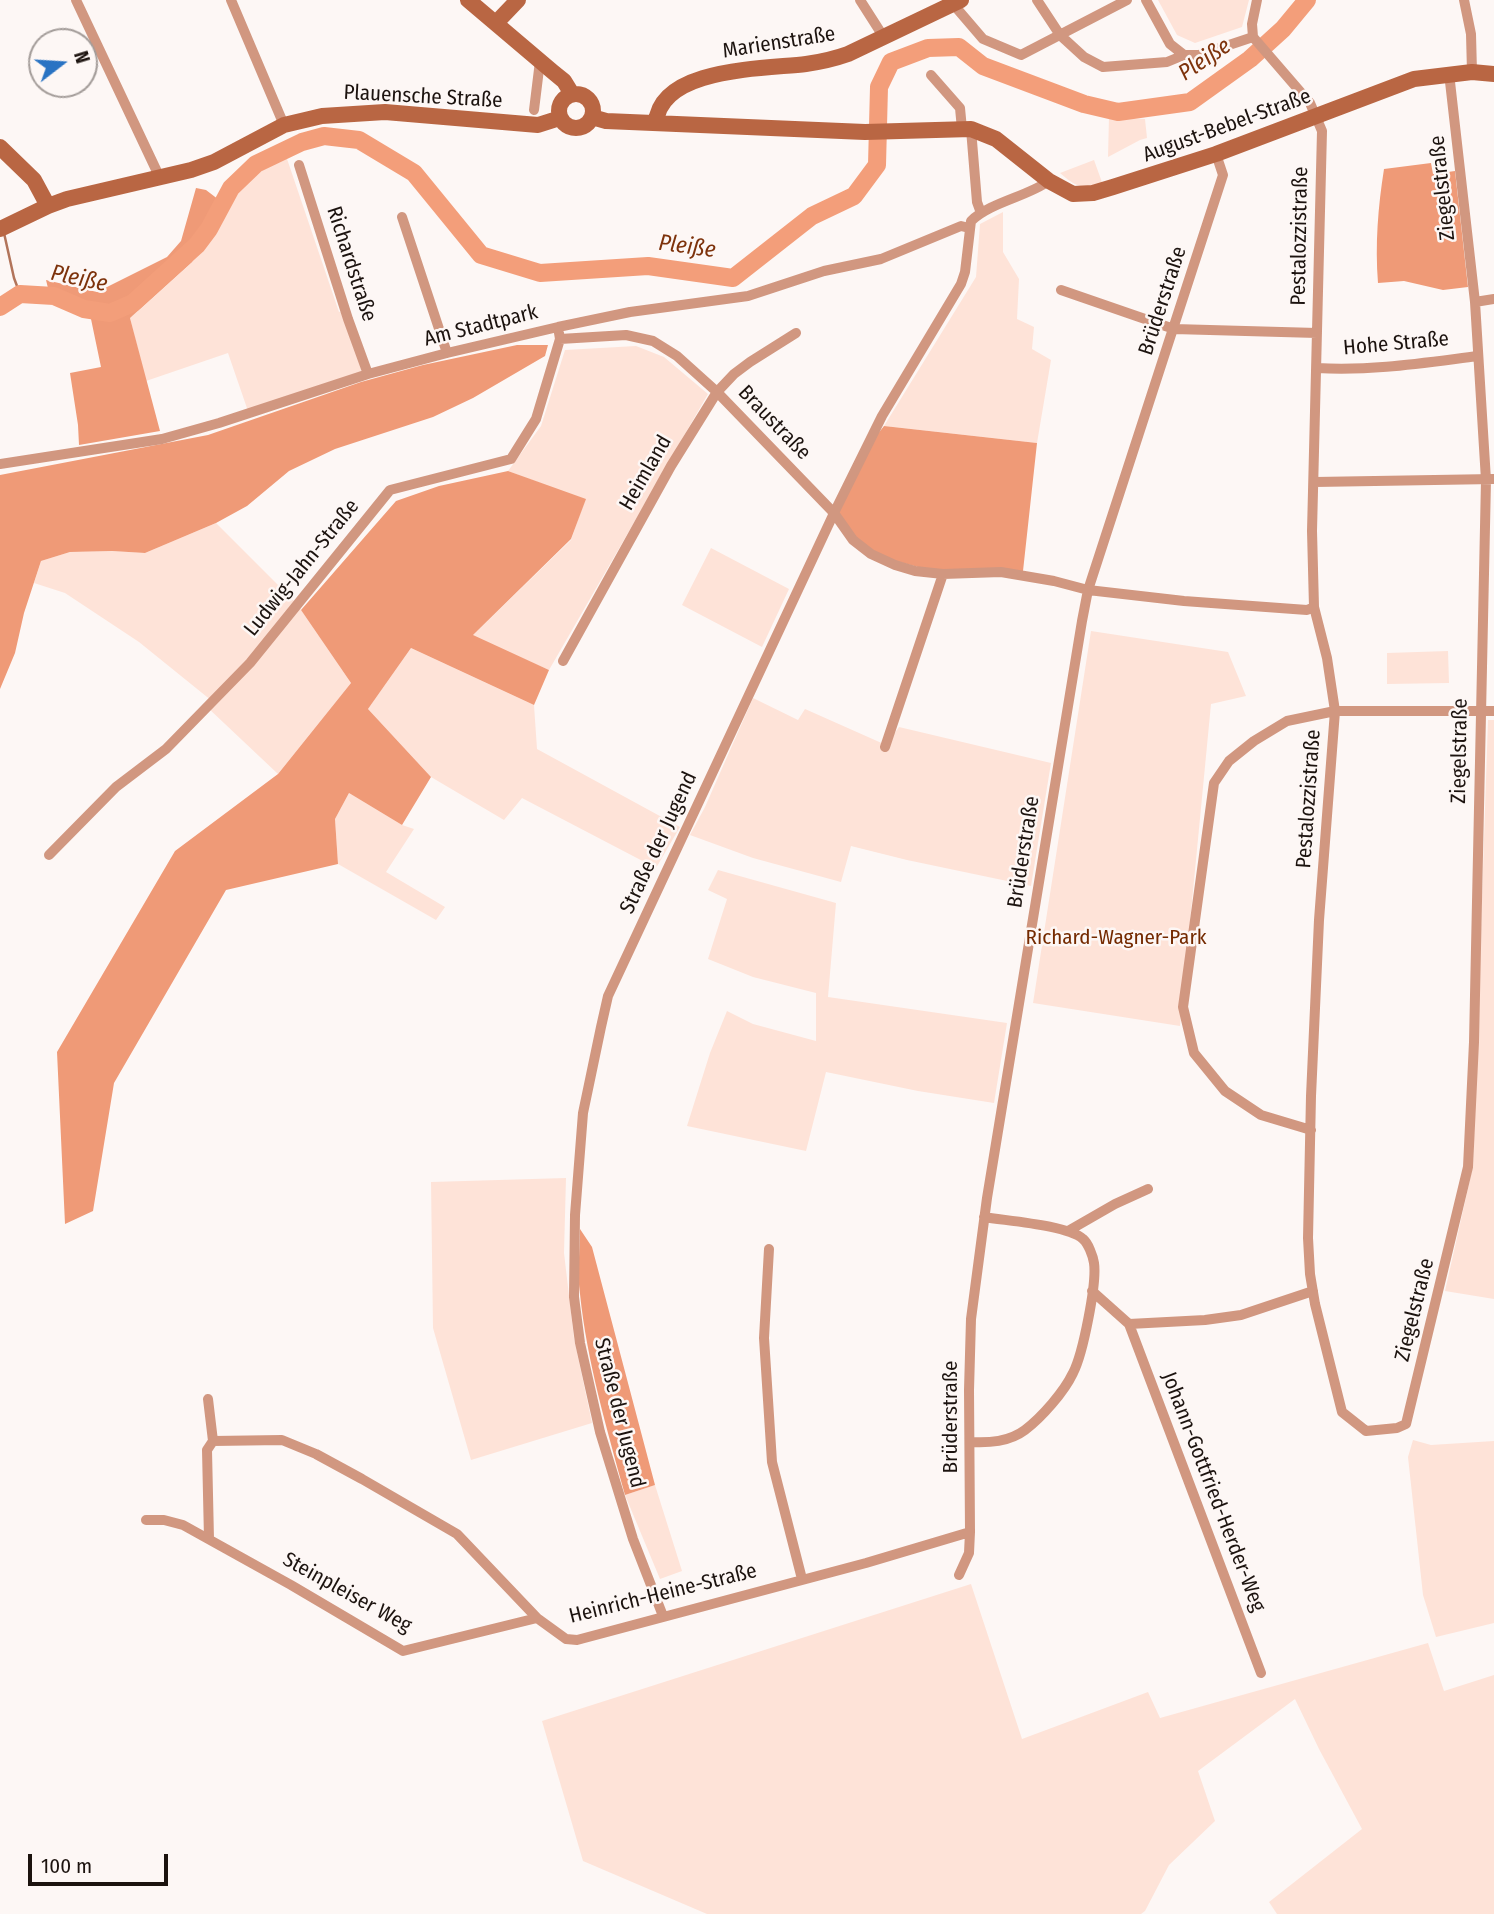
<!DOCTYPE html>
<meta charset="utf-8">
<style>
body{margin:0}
#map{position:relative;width:1494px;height:1914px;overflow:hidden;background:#fdf7f5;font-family:"Fira Sans Condensed",sans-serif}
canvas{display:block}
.north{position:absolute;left:28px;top:28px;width:70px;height:70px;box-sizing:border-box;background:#fdf7f5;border:2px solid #a39c99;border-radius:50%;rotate:73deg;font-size:19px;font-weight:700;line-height:28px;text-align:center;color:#1c130f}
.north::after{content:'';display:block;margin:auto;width:24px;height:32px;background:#2973c3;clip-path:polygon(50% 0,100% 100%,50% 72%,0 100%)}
.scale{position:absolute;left:28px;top:1854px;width:140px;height:32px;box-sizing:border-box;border:4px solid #1c130f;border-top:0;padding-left:9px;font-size:21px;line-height:24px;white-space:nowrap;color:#1c130f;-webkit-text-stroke:5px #fdf7f5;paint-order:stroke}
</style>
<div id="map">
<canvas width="1494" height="1914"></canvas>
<div class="north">N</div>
<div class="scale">100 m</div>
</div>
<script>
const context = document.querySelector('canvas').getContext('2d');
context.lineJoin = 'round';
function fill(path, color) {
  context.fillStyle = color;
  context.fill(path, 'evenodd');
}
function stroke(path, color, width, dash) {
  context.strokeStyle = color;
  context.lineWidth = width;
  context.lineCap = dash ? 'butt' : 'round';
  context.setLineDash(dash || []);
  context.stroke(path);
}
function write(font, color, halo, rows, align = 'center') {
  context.font = font + ' "Fira Sans Condensed",sans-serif';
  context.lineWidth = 5;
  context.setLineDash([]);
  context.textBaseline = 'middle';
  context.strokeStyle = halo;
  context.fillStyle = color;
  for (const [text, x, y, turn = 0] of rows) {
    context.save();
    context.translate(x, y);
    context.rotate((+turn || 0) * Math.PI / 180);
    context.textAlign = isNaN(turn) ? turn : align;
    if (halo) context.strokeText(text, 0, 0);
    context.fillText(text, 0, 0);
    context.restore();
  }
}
fill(new Path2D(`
 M1158,0h91l-7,27 -47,16 -18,-8z
 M1109,117l36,2 2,19 -7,2 -32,17z
 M284,150l55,162 7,-2 22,64 -120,37 -20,-58 -82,28 -16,-63 62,-56 39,-74 25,-24z
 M1094,160l9,25c-22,3 -26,3 -43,-12z
 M1003,212v40l16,27 -2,40 17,8 -2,22 19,11 -14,83 -153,-17 92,-149 4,-53z
 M16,289l38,4 37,14v12c-21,-12 -46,-25 -71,-18 -7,2 -14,8 -20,12v-14z
 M636,346l28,11 44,37 -159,276 -77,-34 99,-96 14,-40 -77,-29 33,-45 24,-76z
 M216,523l81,81 54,79 -73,91 -71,-67 5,-6 -73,-59 -74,-49 -31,-10 7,-22 29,-9 42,-1 33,2z
 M711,548l78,41 -27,58 -80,-42z
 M1091,631l137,21 18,44 -35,8 -31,322 -147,-23z
 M411,648l123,57 3,44 143,78 -24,41 -134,-70 -18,22 -73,-43 -63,-68z
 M1448,651l1,32 -62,1v-31z
 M753,698l45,22 7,-11 81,36 13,-18 152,36 -20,123 -124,-26 -56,-14 -10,36 -88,-24 -63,-23 15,-28z
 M1488,720h6v579l-49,-8 28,-125z
 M349,793l53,32 12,4 -28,43 59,35 -9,13 -98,-56 -3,-45z
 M718,870l118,33 -8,94 179,26 -13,80 -76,-12 -92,-19 -20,79 -119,-25 23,-73 17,-42 26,13 63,17v-48l-63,-16 -45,-18 19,-60 -19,-9z
 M566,1178l-2,75 10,85 18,85 -121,37 -38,-132 -2,-146z
 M1413,1440l18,5 63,-4v182l-58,14 -13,-42 -15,-138z
 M655,1485l27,86 -22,8 -35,-84z
 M971,1584l51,155 126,-47 12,26 268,-75 16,48 50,-16v239h-217l-8,-12 93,-73 -43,-80 -24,-50 -97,72 17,50 -46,44 -24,46 -4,3h-434l-124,-53 -41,-140z`), '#fee3d8');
fill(new Path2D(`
 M1431,163l2,11 22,-3 13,116 -25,3 -39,-9 -26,2c-3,-39 0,-76 6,-114z
 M196,188l10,2 17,13 -31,59 -62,56 30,113 -81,14 -1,-20 -8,-52 31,-6 -10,-48v-12l-42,-15 -3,-12 51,12 70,-35 14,-16z
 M517,345h31l-3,11 -72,42 -40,19 -98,32 -46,22 -42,35 -31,17 -71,30 -33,-2 -42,1 -29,9 -17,52 -9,40 -15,36v-214l208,-40 153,-53 62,-17z
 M884,426l153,17 -14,128 -80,3 -72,-20 -37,-41 31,-63z
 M508,471l78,28 -15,40 -98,96 76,35 -15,35 -123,-57 -43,61 63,68 -29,48 -53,-32 -14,26 3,45 -112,26 -112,193 -21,128 -28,13 -8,-172 118,-201 103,-77 73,-91 -50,-73 95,-109 43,-15z
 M580,1229l12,18 63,238 -30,10c-18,-66 -38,-133 -45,-201 -3,-22 0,-44 0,-65z`), '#ef9a77');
stroke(new Path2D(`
 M4,233l10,45 6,16`), '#b2745a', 2.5);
stroke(new Path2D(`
 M0,307l20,-13 34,2 30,13 26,4 23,-10 64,-58 12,-16 22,-41 25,-24 46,-22 22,-6 35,4 55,33 67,82 59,18 108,-7 85,12 79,-62 42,-20 23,-31 2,-78 12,-25 37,-14 31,-1 24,19 101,38 34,8 72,-10 60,-43 33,-30 24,-29`), '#f39e7a', 18);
stroke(new Path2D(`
 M76,0l84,178
 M231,0l53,125
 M860,0l23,36
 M1037,0l23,35 24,22 19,10 64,-5 17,-7
 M1146,0l24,44 14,11h15l54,-18
 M1464,0l7,34 1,38
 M953,4l30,35 38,16 106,-55
 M1253,37l57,66 12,28 -10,400 2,76 13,51 8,53 -16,209 -8,176 -3,142 2,36 5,30 27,108 24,19 31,-3 9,-4 62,-257 6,-125 12,-562 -11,-178 -26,-229
 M1253,37l-1,-13 5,-24
 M931,75l29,33 2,21
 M534,110l6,-49
 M971,129l6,73 4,11
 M299,165l49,154 20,55
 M402,217l45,136
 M1061,290l113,39 143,4
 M1475,302l19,-3
 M560,339l66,-4 27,6 24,15 40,36 117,121 19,27 18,14 24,11 20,6 28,3 58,-2 53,9 34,9 96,11 123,9 7,-3
 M1317,368c56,3 105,-5 161,-12
 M0,464l162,-25 57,-16 149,-49 79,-21 111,-26 72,-15 118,-16 76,-25 57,-12 80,-33 8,2
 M1315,482l179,-3
 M563,661l108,-195 46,-74 17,-18 16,-12 46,-29
 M885,747l58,-173
 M49,855l67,-68 50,-38 84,-86 140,-173 121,-31 25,-40 24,-80 -1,-6
 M1311,1130l-50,-15 -36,-24 -31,-38 -11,-46 31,-224 15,-22 25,-20 33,-20 48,-10h159
 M1068,1231l47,-27 33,-15
 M769,1249l-5,89 8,124 30,117
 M1092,1291l37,33 76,-4 36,-5 72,-24
 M1129,1324l132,349
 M208,1399l5,42 -6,9 2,89
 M213,1441l69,-1 34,14 46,25 95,55 80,84 29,21 11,1 289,-77 104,-31
 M970,1442c19,1 39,0 55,-12 17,-13 39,-38 48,-57 10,-19 24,-90 21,-110 -1,-7 -6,-20 -11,-24 -16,-14 -76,-18 -99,-22
 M146,1520h18l19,5 108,60 112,66 134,-33
 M959,1575l10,-22 1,-21 -1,-142 2,-71 16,-121 95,-577 6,-31 135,-415 -7,-21
 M663,1616l-30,-77 -33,-107 -20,-89 -6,-46 1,-82 8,-102 18,-86 7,-31 226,-483 48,-97 79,-132 4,-12 6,-51c20,-19 55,-24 78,-40`), '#d19780', 10);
stroke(new Path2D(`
 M468,0l85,72 11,9 8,13
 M496,23l22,-23
 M559 111a17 17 0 1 1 34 0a17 17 0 1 1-34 0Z
 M592,117l14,4 259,11 106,-3 25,10 53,42 24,13 20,-1 20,-6 103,-33 198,-75 58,-7 22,2
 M656,123c4,-56 109,-54 150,-59 14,-2 28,-5 42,-10l113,-54
 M0,147l34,33 14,26
 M0,229l48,-23 19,-7 124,-29 23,-8 70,-37 38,-9 63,-4 153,13 22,-7`), '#b96643', 16);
write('21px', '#1c130f', '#fdf7f5', [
 ["Marienstraße",779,43,-9],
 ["Plauensche Straße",423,97,3],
 ["August-Bebel-Straße",1227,126,-20],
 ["Ziegelstraße",1443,188,-96],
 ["Pestalozzistraße",1300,236,-89],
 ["Richardstraße",351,264,72],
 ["Brüderstraße",1163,301,-72],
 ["Am Stadtpark",481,326,-14],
 ["Hohe Straße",1396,344,-5],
 ["Braustraße",774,423,46],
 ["Heimland",646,473,-60],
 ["Ludwig-Jahn-Straße",302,568,-51],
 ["Ziegelstraße",1460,751,-89],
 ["Pestalozzistraße",1309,799,-86],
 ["Straße der Jugend",659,843,-65],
 ["Brüderstraße",1024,852,-81],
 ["Ziegelstraße",1415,1310,-76],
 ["Straße der Jugend",619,1413,76],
 ["Brüderstraße",951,1417,-90],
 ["Johann-Gottfried-Herder-Weg",1213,1492,69],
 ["Steinpleiser Weg",347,1593,29],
 ["Heinrich-Heine-Straße",663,1594,-14]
]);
write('21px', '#742a00', '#fdf7f5', [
 ["Richard-Wagner-Park",1116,938]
]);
write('italic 23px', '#7d320b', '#fdf7f5', [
 ["Pleiße",1205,60,-34],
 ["Pleiße",687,247,8],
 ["Pleiße",79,279,12]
]);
</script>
